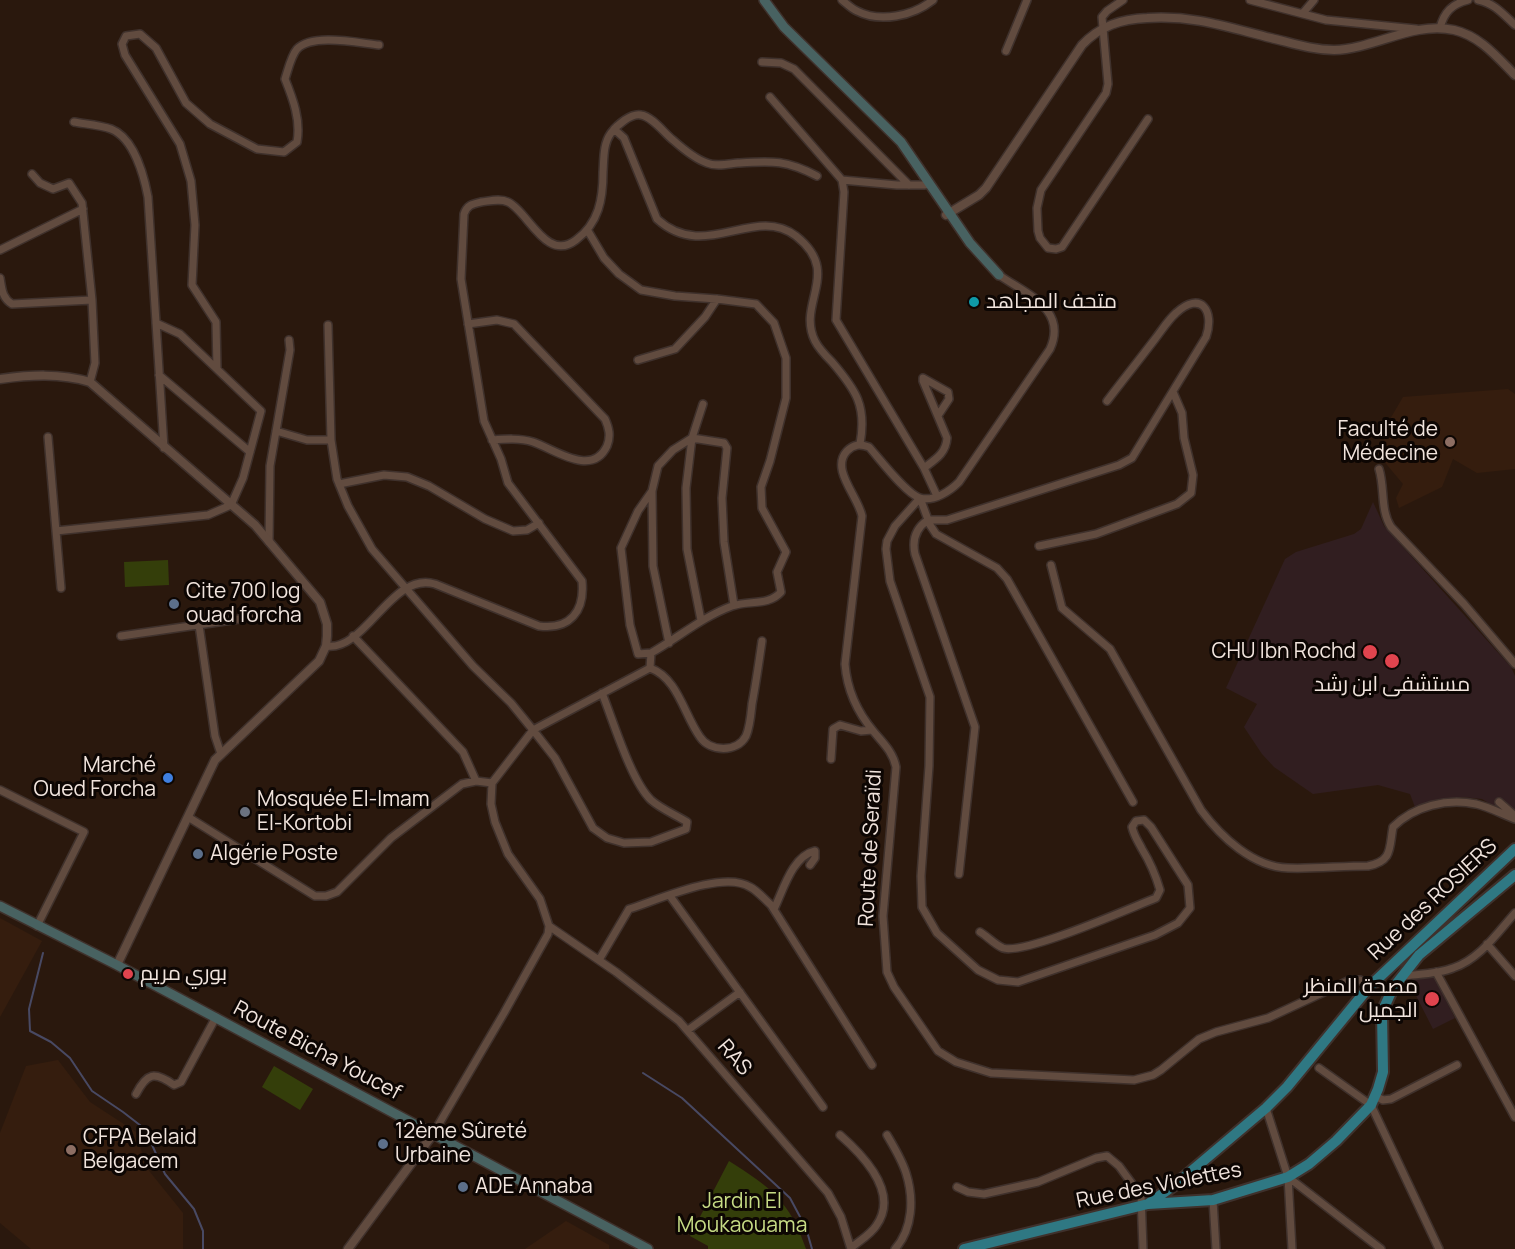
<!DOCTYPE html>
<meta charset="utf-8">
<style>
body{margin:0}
canvas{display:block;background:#2a180d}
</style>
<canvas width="1515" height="1249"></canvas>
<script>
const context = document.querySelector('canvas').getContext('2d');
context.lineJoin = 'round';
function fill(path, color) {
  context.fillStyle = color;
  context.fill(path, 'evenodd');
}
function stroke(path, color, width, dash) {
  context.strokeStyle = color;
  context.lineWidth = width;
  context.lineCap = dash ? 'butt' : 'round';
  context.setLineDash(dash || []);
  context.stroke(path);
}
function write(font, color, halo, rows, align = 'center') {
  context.font = font + ' Manrope,Cairo,sans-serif';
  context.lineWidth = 6;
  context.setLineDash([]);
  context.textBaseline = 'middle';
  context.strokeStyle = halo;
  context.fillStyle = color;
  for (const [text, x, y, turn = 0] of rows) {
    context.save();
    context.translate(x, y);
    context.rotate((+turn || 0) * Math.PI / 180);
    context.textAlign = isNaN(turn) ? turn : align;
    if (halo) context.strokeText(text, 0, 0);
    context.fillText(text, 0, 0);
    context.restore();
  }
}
fill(new Path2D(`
 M1508,389l7,5v75l-38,4 -24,-14 -11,28 -43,21 -3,-10 7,-14 -21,-25 4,-33 17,-29z
 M0,918l42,23 -42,76z
 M58,1060l32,42 46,30 10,35 37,46v36h-152l-31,-26v-90l26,-67z
 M566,1221l43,24v4h-84z`), '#351d0e');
fill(new Path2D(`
 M1373,502l11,24 127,141 4,9v135l-12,-12 -8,8 -13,-8 -20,-2 -24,3 -23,7 -5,-13 -32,-9 -65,9 -39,-27 -12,-13 -18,-27 13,-23 -31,-16 59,-129 11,-7 58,-18 7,-5z
 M1433,975l22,43 -22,11 -25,-49z`), '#311e20');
fill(new Path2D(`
 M168,560l1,25 -44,2 -1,-25z
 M274,1066l39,23 -13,21 -38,-23z
 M729,1161c41,26 61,40 77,88h-98v-3l-18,-10z`), '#343e0a');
stroke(new Path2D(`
 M43,953l-14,56 1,22 21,11 19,16 22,33 31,21 22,17 20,45 29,35 9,22v18
 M643,1073l39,25 108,100 16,30 6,21`), '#484963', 2);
const minor = new Path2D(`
 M842,0c5,4 10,9 15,11 23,12 56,5 76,-11
 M1123,0l-16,11 -5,6 6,67 -2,9 -65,97 -4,18 1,23 2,7 8,10 8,1 6,-2 86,-128
 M1250,0l76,20 90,9
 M1478,0c16,3 25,14 37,25
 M1303,13l11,-13
 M1440,28c4,-16 12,-24 28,-28
 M1006,51l21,-51
 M762,62l19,1 13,6 115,116
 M770,97l72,83 2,12 -8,128 88,148 13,28
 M74,122c11,2 26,3 37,7 23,9 33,47 37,68l16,251
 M614,129l10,9 33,81c48,44 97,-15 139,17 47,37 0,67 19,105 4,8 11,15 17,21 24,28 35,44 28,82
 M32,174l8,9 13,6 16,-6 13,20 10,97 3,63 -5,19
 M842,180l55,5h28
 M588,231l16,27 15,16 22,16 34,6 42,3 39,5 18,19 12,35v40l-16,63 -9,26 1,21 24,44 -9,20 4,20c-12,14 -32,8 -49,14 -30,11 -54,32 -81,47l-1,15
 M0,250l83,-41
 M999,275c27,19 69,34 51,74l-91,133c-9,9 -25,20 -39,16 -14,-4 -41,-40 -51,-51 -9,-3 -15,-3 -22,4 -17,18 11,45 15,65l-17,148c2,26 12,48 29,68 9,11 19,20 22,35l-13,149 4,56 7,15 44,64 18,11 35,11 143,7 19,-5 8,-5 38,-31 17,-7 52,-14 82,-38h10l9,7
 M0,278c2,11 2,20 12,26l80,-4
 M468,324l29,-4 17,4 91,95c4,9 6,17 2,27 -15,32 -53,3 -74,-4 -13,-4 -27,-3 -41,-2
 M328,325l3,115 6,39 11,27 24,43 101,117 38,37 22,27 22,28 38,70 14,10 17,5 27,-1 35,-13 1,-7c-11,-7 -26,-13 -36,-22 -20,-19 -38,-80 -49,-107
 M638,360l37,-11 30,-32 12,-18
 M217,369l-1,-47 -24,-37 3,-60 -4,-44 -11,-37 -55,-89 -3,-11 4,-8 14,-2 16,14 30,55 24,21 47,25 27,3 13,-10c4,-22 -4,-43 -12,-63 3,-9 6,-23 12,-30 16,-16 61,-6 82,-4
 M159,375l91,77
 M276,431l31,9h24
 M48,437l8,94 152,-16 23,-10 12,-27 18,-67 -81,-77 -24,-11
 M924,468c12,-9 22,-15 23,-30l-24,-57v-3l25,14 1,7 -10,15
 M1379,469c6,19 1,41 12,58l73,77 51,60
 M339,484l45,-9 23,2 22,9 56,33 28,12 14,-1 12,-7
 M56,531l5,57
 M269,542l1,-76 20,-116 -1,-10
 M1039,546l57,-12 81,-30 14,-11 2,-18 -9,-37 -2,-25 -9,-21
 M1051,565l11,43 48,41 91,161c20,27 52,57 87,58 26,1 53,-2 80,-2 25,-5 21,-18 25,-39 21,-21 54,-29 83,-23 13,3 26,10 39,15
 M701,620l-14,-71 -1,-61 6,-50 32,5 3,5 -5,50 2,44 10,63
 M199,625l16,111 6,18
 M121,636l132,-19
 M353,636l110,116 13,29
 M669,643l-16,-77 -1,-75 6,-25 15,-16 19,-12 11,-34
 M326,646c40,6 65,-75 109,-62l104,42c31,4 46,-15 43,-45l-74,-98 -7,-24 -17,-38 -23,-142 3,-65c3,-9 8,-10 17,-12 9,-1 19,-4 27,0 20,9 38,61 68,38 23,-17 27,-41 27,-68 1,-14 0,-28 8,-39 6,-8 20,-20 30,-18 12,2 23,18 32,25 9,8 22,19 34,23 9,4 21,1 31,0 35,-2 48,-3 79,13
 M651,653l-13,1 -8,-29 -9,-77 17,-37 14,-20
 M831,759l2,-30 7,-4 21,6 11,-1
 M0,790l84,42 -47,94
 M1499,802l16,14
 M188,817l127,79h11l11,-4 54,-54 71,-54 14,-3 16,2
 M959,874l16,-147 -60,-173c-3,-14 1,-26 13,-34h19l172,-55 13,-7 74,-121c9,-26 -5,-47 -30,-24 -8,7 -14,17 -21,26 -16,21 -32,41 -48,62
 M670,896l153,211
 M774,909c9,-18 18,-53 41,-58v7l-5,7
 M549,926l67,46 63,49 149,172 13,24 10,32
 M980,932c7,4 15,13 23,16 22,7 127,-40 153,-50l4,-8c-4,-14 -10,-28 -18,-41 -4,-8 -8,-13 -10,-22l4,-6 8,-1 7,7 37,58 2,23 -12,15 -23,12 -137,47 -20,-2 -20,-10 -41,-37 -15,-26 -1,-31 8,-110 1,-69 -40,-116 -4,-32 1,-8 8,-15 25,-28 10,27 6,9 61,34 10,11 126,223
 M1487,944l28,32
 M599,960l30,-51c29,-9 94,-39 121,-22 8,4 14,12 21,18l101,160
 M1436,972l79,145
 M1403,976c16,-2 35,-2 50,-8 27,-9 44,-35 62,-55
 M688,1030l52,-38
 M1319,1068l52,37 68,144
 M136,1094c11,-21 18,-23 38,-9l7,-3 35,-65
 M1375,1096l8,4 8,-1 66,-34
 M1266,1108l22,69 4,72
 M433,1134l71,-121 44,-79 1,-8 -9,-27 -32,-45 -13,-32 -4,-18 1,-21 41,-53 117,-62c28,10 34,47 50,69 10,15 37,16 46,-1 4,-9 5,-22 6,-32 4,-21 7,-42 10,-63
 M840,1135c24,21 60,58 36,91 -6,9 -17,15 -25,22
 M887,1135c7,12 15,25 19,38 8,25 7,56 -11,76
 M1288,1177l93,72
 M957,1187l11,5 16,2 54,-12 58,-24 11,-2 12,10 22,30 2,53
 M1213,1200l3,49`);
const tertiary = new Path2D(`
 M946,215l33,-20 7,-7 96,-143c18,-19 39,-26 65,-27 47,-3 80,9 124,20 21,5 41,12 63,12 40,-1 79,-29 120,-20 26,6 43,27 61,45
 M0,379c30,-4 60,-6 90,3l165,143 65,77 7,22v12l-1,10 -7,15 -104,99 -98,205
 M348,1249l85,-115`);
const secondary = new Path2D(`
 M764,0l20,27 117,115 69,101 29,32
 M0,906l117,59 531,284`);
const primary = new Path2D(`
 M1148,1204l28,-20 90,-76 21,-21 82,-100 146,-138
 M964,1249l184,-45 65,-4 75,-23 21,-13 27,-23 35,-36 7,-16 5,-17 -1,-60 11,-24 26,-33 96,-80`);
stroke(minor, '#3f312c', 10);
stroke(tertiary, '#3f312c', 11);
stroke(secondary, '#3f312c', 12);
stroke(primary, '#3f312c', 14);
stroke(minor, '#614b3f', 7);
stroke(tertiary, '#614b3f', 8);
stroke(secondary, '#486261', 9);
stroke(primary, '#2f7883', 10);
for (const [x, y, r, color] of [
 [974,302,6,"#0f9aa8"],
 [1450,442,6,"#8d6e63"],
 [174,604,6,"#5c6f8a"],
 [1370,652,8,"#e0444e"],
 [1392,661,8,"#e0444e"],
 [168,778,6,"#3f7fe0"],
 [245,812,6,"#6b7280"],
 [198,854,6,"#5c6f8a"],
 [128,974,6,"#e0444e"],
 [1432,999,8,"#e0444e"],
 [383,1144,6,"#5c6f8a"],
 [71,1150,6,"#8d6e63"],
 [463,1187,6,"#5c6f8a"]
]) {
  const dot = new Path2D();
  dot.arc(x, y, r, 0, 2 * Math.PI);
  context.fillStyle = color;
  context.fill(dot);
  stroke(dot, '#0d0603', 2);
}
write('21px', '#f1e4dd', '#0d0603', [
 ["متحف المجاهد",986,302],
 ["Faculté de",1438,430,"right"],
 ["Médecine",1438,454,"right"],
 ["Cite 700 log",186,592],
 ["ouad forcha",186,616],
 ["CHU Ibn Rochd",1356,652,"right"],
 ["مستشفى ابن رشد",1392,685,"center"],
 ["Marché",156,766,"right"],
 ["Oued Forcha",156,790,"right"],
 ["Mosquée El-Imam",257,800],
 ["El-Kortobi",257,824],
 ["Algérie Poste",210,854],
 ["بوري مريم",140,974],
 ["مصحة المنظر",1418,987,"right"],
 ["الجميل",1418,1011,"right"],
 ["12ème Sûreté",395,1132],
 ["Urbaine",395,1156],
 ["CFPA Belaid",83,1138],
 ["Belgacem",83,1162],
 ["ADE Annaba",475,1187]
], 'left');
write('21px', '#f1e4dd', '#0d0603', [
 ["Route de Seraïdi",871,848,-87],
 ["Rue des ROSIERS",1433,900,-43],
 ["Route Bicha Youcef",317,1051,28],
 ["RAS",734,1058,49],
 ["Rue des Violettes",1159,1186,-11]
]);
write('21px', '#c7dc85', '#0d0603', [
 ["Jardin El",742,1202],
 ["Moukaouama",742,1226]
]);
</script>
